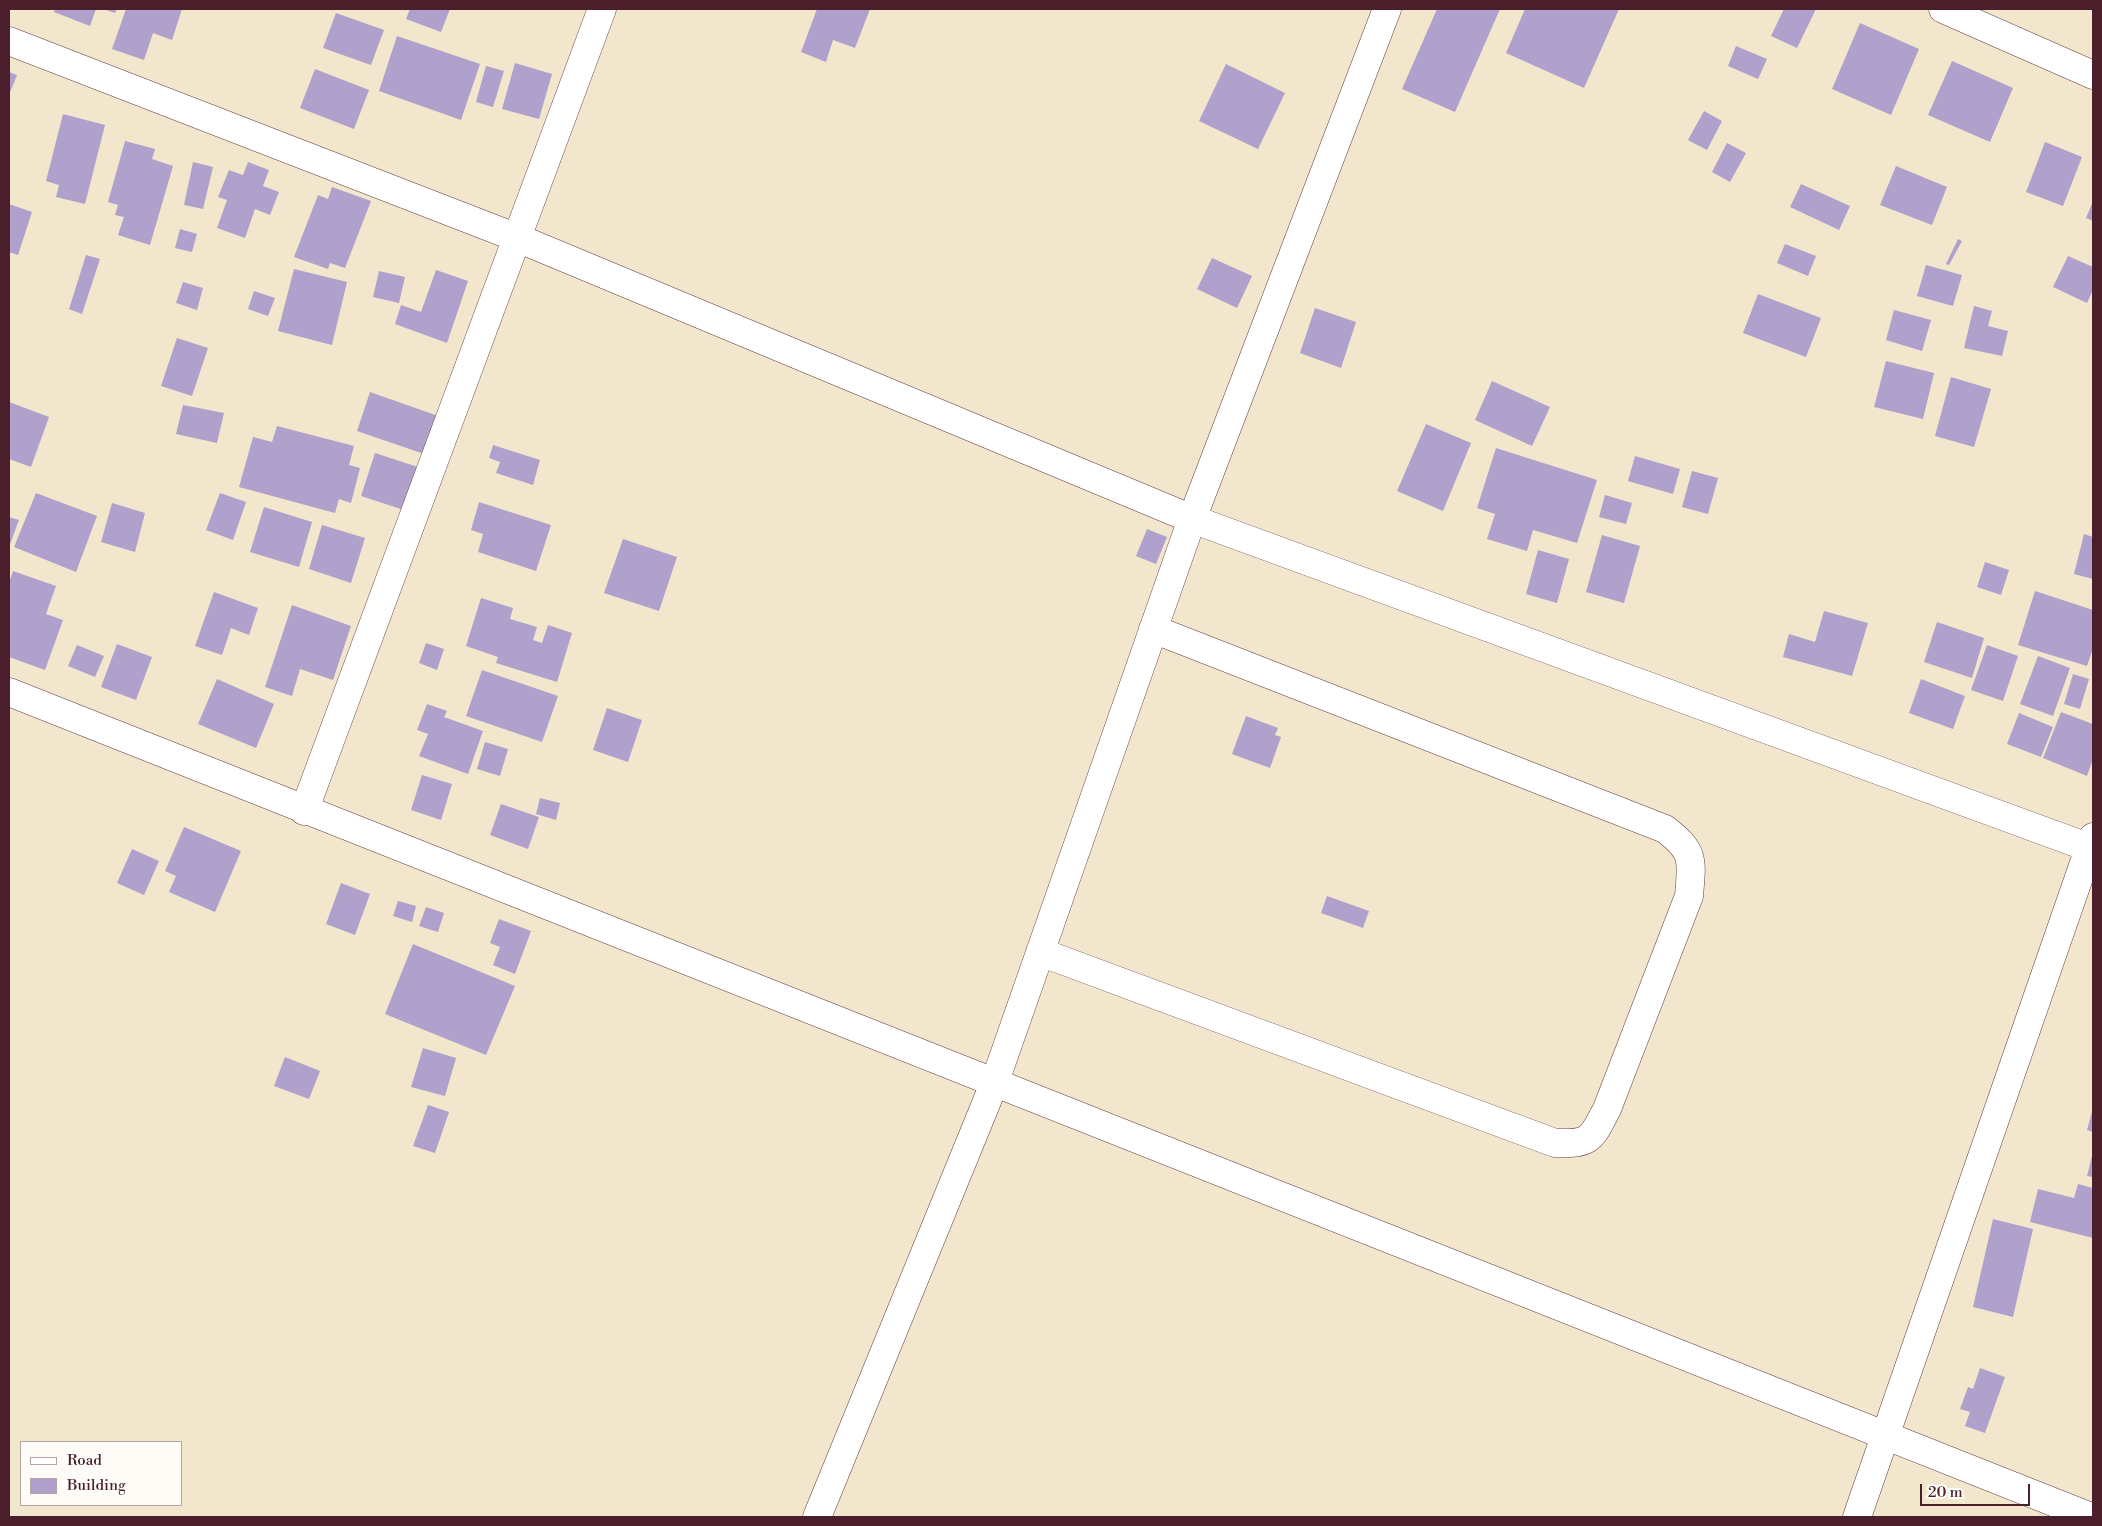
<!DOCTYPE html>
<style>
body{margin:0}
#map{position:relative;width:2102px;height:1526px;overflow:hidden;background:#f2e6cd;font-family:"Libre Bodoni",serif}
canvas{display:block}
.frame{position:absolute;inset:0;border:10px solid #4a1f2b;pointer-events:none}
.legend{position:absolute;left:20px;top:1441px;width:162px;height:65px;box-sizing:border-box;background:#fdfcf7;border:1px solid #b5a4a5;margin:0;padding:6px 9px;list-style:none;font-size:15px;color:#4a1f2b}
.legend li{display:flex;align-items:center;gap:10px;height:25px}
.legend b{width:25px;border:1px solid #b5a4a5}
.scale{position:absolute;left:1920px;top:1484px;width:110px;height:22px;box-sizing:border-box;border:2px solid #4a1f2b;border-top:0;padding-left:6px;font-size:15px;line-height:18px;white-space:nowrap;color:#4a1f2b;-webkit-text-stroke:4px #fdfcf7;paint-order:stroke}
</style>
<div id="map">
<canvas width="2102" height="1526"></canvas>
<div class="frame"></div>
<ul class="legend">
<li><b style="height:6px;background:#fff"></b>Road</li>
<li><b style="height:14px;background:#afa1cc"></b>Building</li>
</ul>
<div class="scale">20 m</div>
</div>
<script>
const context = document.querySelector('canvas').getContext('2d');
context.lineJoin = 'round';
function fill(path, color) {
  context.fillStyle = color;
  context.fill(path, 'evenodd');
}
function stroke(path, color, width, dash) {
  context.strokeStyle = color;
  context.lineWidth = width;
  context.lineCap = dash ? 'butt' : 'round';
  context.setLineDash(dash || []);
  context.stroke(path);
}
fill(new Path2D(`
 M55,9h41l-6,17 -36,-14z
 M103,9h14l-2,4z
 M126,9h56l-10,31 -19,-7 -9,27 -32,-11z
 M410,9h40l-9,23 -35,-13z
 M817,9h53l-15,39 -22,-8 -7,22 -25,-10z
 M1437,9h63l-45,103 -53,-23z
 M1525,9h94l-35,79 -78,-35z
 M1784,9h32l-19,39 -26,-12z
 M336,13l48,17 -13,35 -48,-17z
 M1860,23l59,26 -28,66 -59,-26z
 M397,36l83,28 -19,56 -82,-29z
 M1736,46l31,13 -9,20 -30,-13z
 M1952,61l61,27 -23,54 -62,-27z
 M515,63l37,11 -13,45 -37,-10z
 M1226,64l59,29 -27,56 -59,-28z
 M486,66l18,5 -11,36 -17,-5z
 M315,69l54,21 -15,39 -54,-21z
 M9,72l8,3 -8,20z
 M1704,111l18,10 -15,29 -19,-10z
 M63,114l42,11 -20,79 -29,-7 3,-12 -13,-4z
 M125,141l30,8 -3,10 21,7 -23,79 -32,-10 6,-18 -9,-2 3,-10 -10,-3z
 M2045,142l37,15 -19,49 -37,-14z
 M1727,143l19,10 -16,29 -18,-10z
 M193,162l20,5 -10,42 -19,-4z
 M248,162l21,8 -6,16 16,6 -9,23 -15,-6 -10,29 -28,-10 10,-28 -9,-3 11,-27 14,5z
 M1896,166l51,21 -15,38 -52,-20z
 M1801,184l49,22 -11,24 -49,-23z
 M332,187l39,14 -26,67 -15,-5 -2,6 -34,-12 24,-62 10,4z
 M2093,201v20l-7,-3z
 M9,204l23,8 -14,43 -9,-3z
 M180,229l17,5 -5,18 -17,-4z
 M1958,239l4,2 -13,24 -3,-1z
 M1785,244l31,12 -8,20 -31,-13z
 M86,255l14,4 -18,55 -13,-5z
 M2068,256l25,11v23l-6,13 -34,-16z
 M1212,258l40,18 -15,32 -40,-19z
 M1926,265l36,10 -9,31 -36,-10z
 M294,269l53,13 -15,63 -54,-14z
 M436,270l32,11 -21,62 -52,-19 6,-19 20,7z
 M379,271l26,6 -6,26 -26,-6z
 M183,282l20,6 -6,22 -21,-7z
 M254,291l21,7 -7,18 -20,-7z
 M1758,294l63,24 -15,39 -63,-24z
 M1974,306l18,5 -4,15 20,5 -6,25 -38,-8z
 M1315,308l41,14 -15,46 -41,-15z
 M1894,310l37,10 -9,31 -36,-11z
 M177,338l31,10 -16,48 -31,-10z
 M1886,361l48,12 -11,46 -49,-12z
 M1951,377l40,12 -17,58 -39,-11z
 M1492,381l58,26 -18,39 -57,-26z
 M370,392l71,25 -14,38 -70,-24z
 M9,402l40,15 -18,50 -22,-8z
 M183,405l41,8 -7,30 -41,-9z
 M1426,424l45,19 -28,68 -46,-20z
 M277,426l77,20 -5,19 11,3 -9,35 -12,-4 -4,14 -96,-26 14,-50 19,5z
 M493,445l47,15 -7,25 -37,-12 4,-11 -11,-4z
 M1496,448l101,32 -20,63 -44,-13 -6,21 -40,-12 8,-25 -18,-6z
 M375,453l46,15 -14,43 -46,-15z
 M1635,456l45,13 -7,25 -45,-13z
 M1692,471l26,7 -10,36 -26,-7z
 M36,493l61,23 -21,56 -62,-25z
 M220,493l26,9 -13,38 -27,-10z
 M1605,495l27,8 -6,21 -27,-7z
 M479,502l72,23 -15,46 -58,-19 5,-18 -12,-4z
 M112,503l33,10 -10,39 -34,-10z
 M264,507l48,15 -13,45 -49,-15z
 M9,517l10,3 -10,27z
 M322,525l43,13 -14,45 -42,-14z
 M1147,529l20,8 -11,27 -20,-8z
 M2084,534l9,3v42l-19,-5z
 M1602,535l38,11 -16,57 -38,-11z
 M623,539l54,18 -18,54 -55,-18z
 M1538,550l31,9 -12,44 -31,-9z
 M1985,562l24,8 -8,25 -24,-8z
 M13,571l43,15 -10,28 17,6 -18,50 -36,-13v-74z
 M2035,591l58,19v38l-6,18 -69,-21z
 M214,592l44,16 -9,27 -18,-7 -9,27 -27,-9z
 M481,598l32,10 -3,11 27,8 -4,13 9,3 6,-18 24,8 -15,49 -61,-19 2,-6 -32,-11z
 M292,605l59,21 -18,54 -33,-11 -8,27 -27,-9z
 M1824,611l44,12 -16,53 -69,-19 6,-23 26,8z
 M1937,622l47,16 -12,40 -48,-16z
 M426,643l18,6 -7,21 -18,-7z
 M117,644l35,13 -16,43 -35,-13z
 M77,645l27,11 -9,21 -27,-11z
 M1987,645l31,11 -15,45 -32,-11z
 M2038,656l32,12 -17,48 -33,-12z
 M482,670l76,26 -16,46 -76,-26z
 M2073,674l16,5 -9,30 -16,-5z
 M217,679l57,25 -18,44 -58,-24z
 M1921,679l44,17 -12,33 -44,-16z
 M427,704l20,7 -3,6 39,14 -15,43 -49,-18 9,-22 -11,-4z
 M607,708l35,12 -14,42 -35,-12z
 M2061,712l32,12v35l-6,17 -44,-18z
 M2019,713l34,14 -12,30 -34,-13z
 M1246,716l32,12 -3,7 6,2 -11,31 -38,-14z
 M485,742l23,7 -8,27 -23,-7z
 M422,775l30,9 -11,36 -30,-10z
 M540,798l20,5 -4,17 -20,-6z
 M501,804l38,13 -11,32 -38,-14z
 M184,827l57,24 -26,61 -46,-20 7,-16 -11,-5z
 M132,849l27,12 -15,34 -27,-12z
 M341,883l29,11 -15,41 -29,-11z
 M1327,896l42,15 -6,17 -42,-15z
 M398,901l18,5 -4,16 -19,-6z
 M426,907l18,6 -6,19 -19,-6z
 M499,919l32,12 -16,43 -22,-9 7,-18 -10,-4z
 M413,944l102,42 -29,69 -101,-41z
 M423,1048l33,10 -11,38 -34,-9z
 M285,1057l35,14 -11,28 -35,-13z
 M428,1105l21,7 -14,41 -22,-7z
 M2093,1108v24l-6,-2z
 M2093,1152v25l-6,-1z
 M2078,1184l15,4v50l-63,-16 8,-33 36,9z
 M1993,1219l40,10 -20,88 -40,-10z
 M1980,1368l25,9 -20,56 -20,-7 5,-14 -10,-3 8,-22 5,2z`), '#afa1cc');
const minor = new Path2D(`
 M1943,9l150,66
 M9,41l506,196 677,282 901,330
 M9,692l2082,825
 M304,811l298,-802
 M1040,952l515,191c37,1 36,-4 52,-34l82,-213c3,-36 6,-44 -24,-67l-512,-200
 M817,1517l177,-433 198,-565 195,-510
 M1857,1517l236,-680`);
stroke(minor, '#633d43', 29);
stroke(minor, '#fff', 28);
</script>
